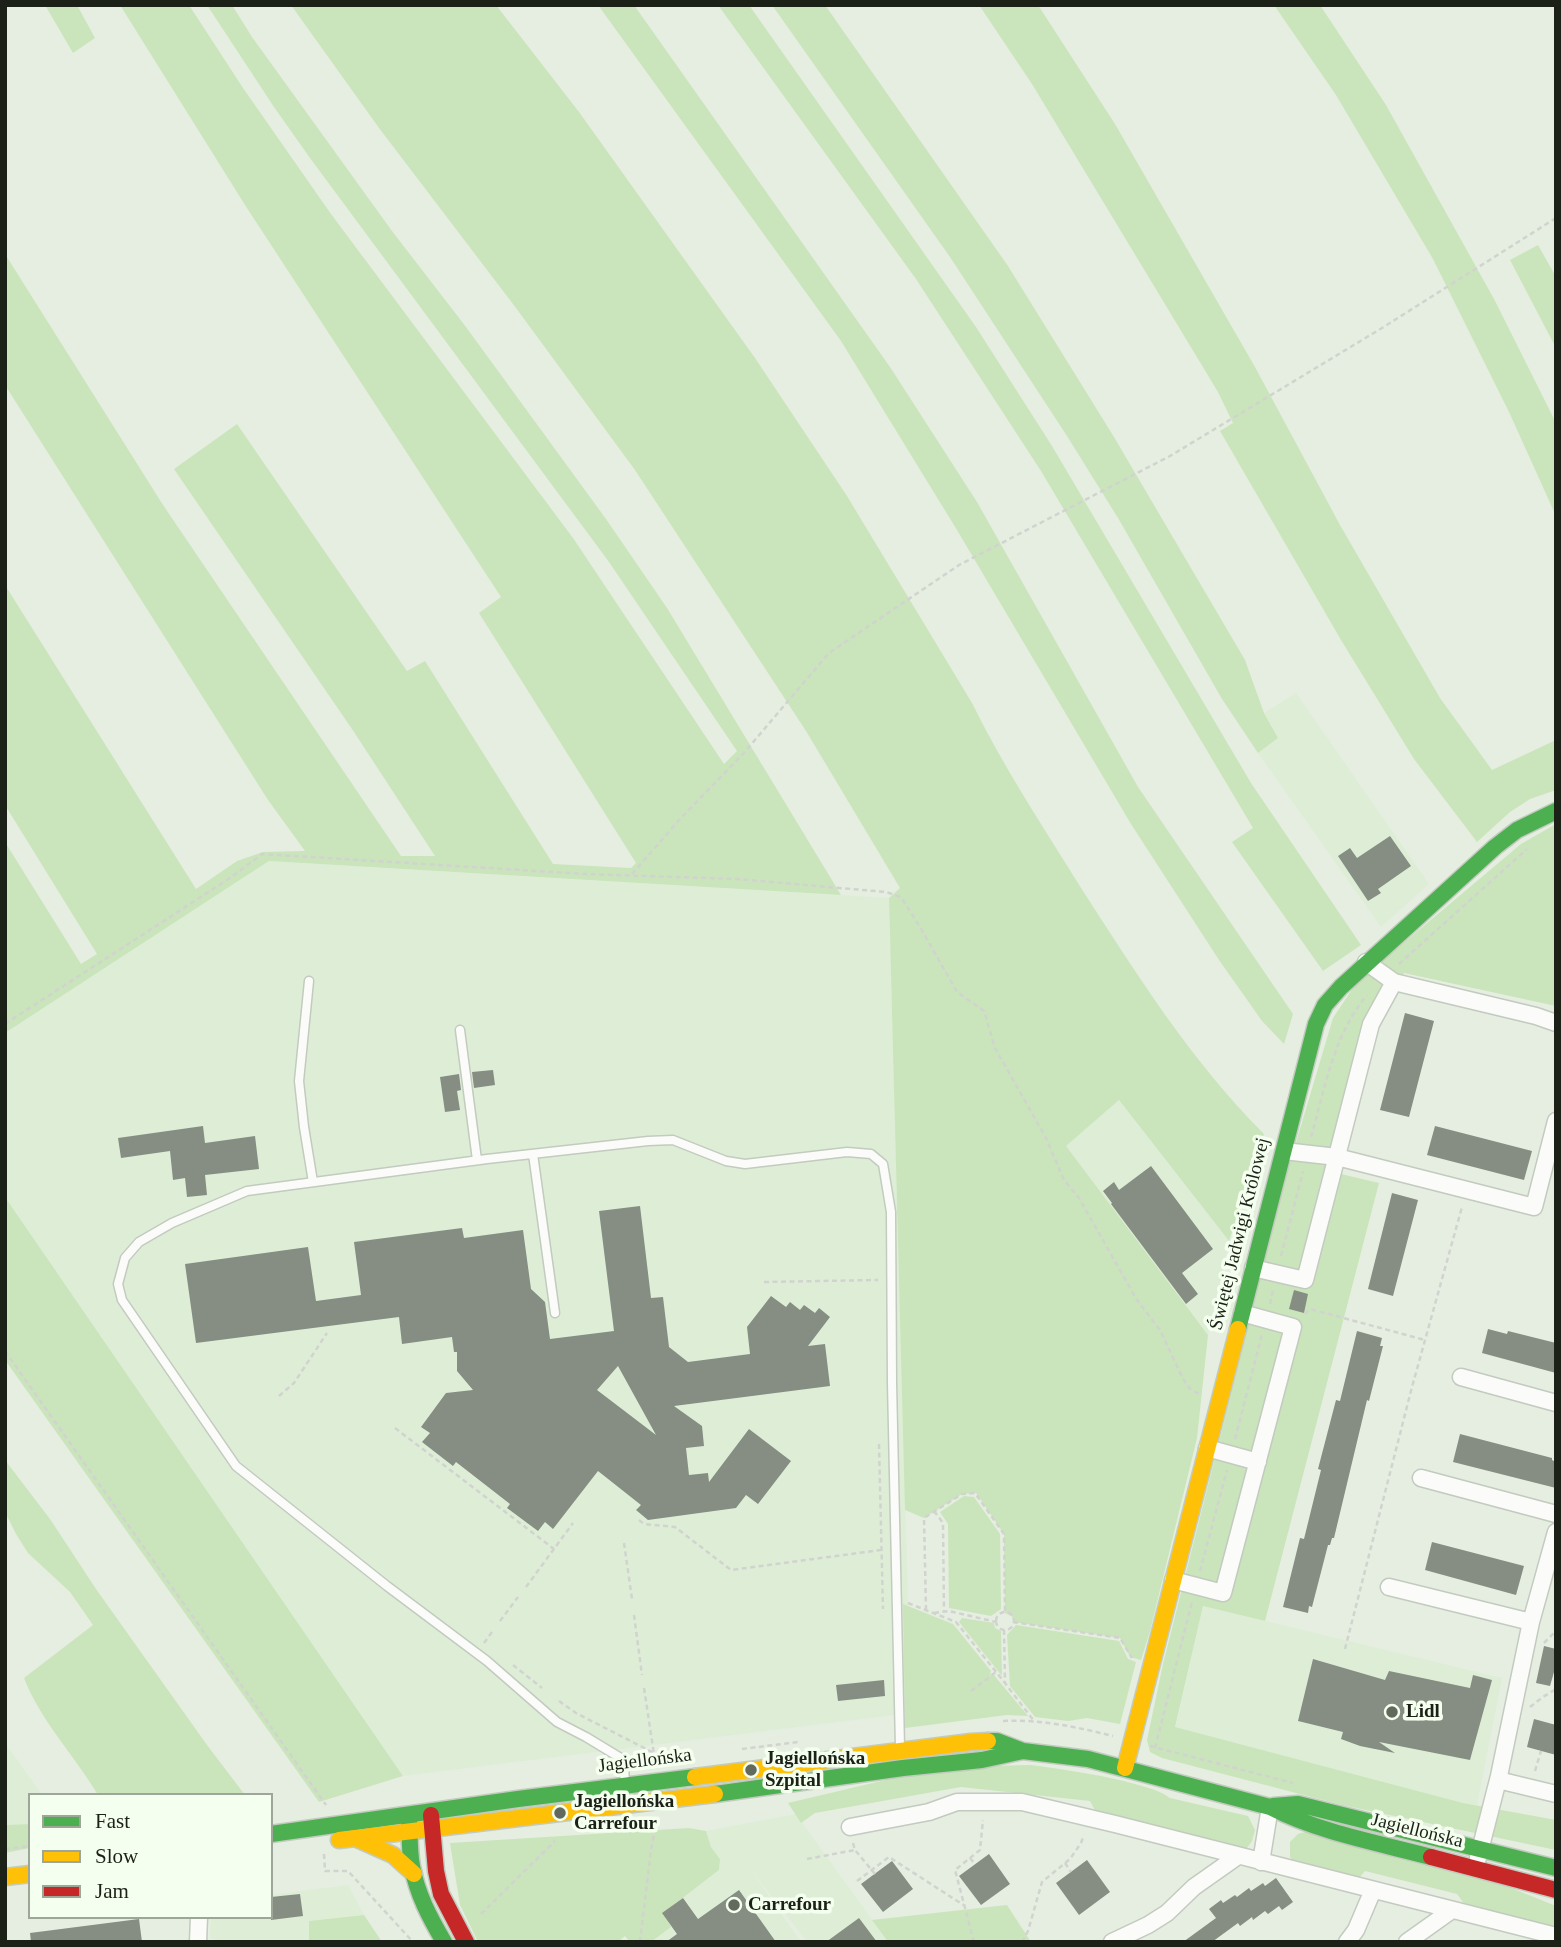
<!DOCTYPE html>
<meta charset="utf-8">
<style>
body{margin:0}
#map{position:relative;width:1561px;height:1947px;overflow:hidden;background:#e5eee0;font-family:Georgia,serif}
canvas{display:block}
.frame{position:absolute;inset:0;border:7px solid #1b2117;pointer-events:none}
.legend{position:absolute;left:28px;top:1793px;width:245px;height:126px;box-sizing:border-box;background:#f5ffef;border:2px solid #9ea699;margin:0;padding:9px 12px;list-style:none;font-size:21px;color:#1b2117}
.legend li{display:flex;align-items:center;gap:14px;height:35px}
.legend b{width:35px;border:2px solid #9ea699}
</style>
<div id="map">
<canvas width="1561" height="1947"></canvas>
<div class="frame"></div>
<ul class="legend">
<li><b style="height:9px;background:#4caf50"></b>Fast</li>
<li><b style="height:9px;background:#ffc107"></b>Slow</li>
<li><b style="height:9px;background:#c62828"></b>Jam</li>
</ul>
</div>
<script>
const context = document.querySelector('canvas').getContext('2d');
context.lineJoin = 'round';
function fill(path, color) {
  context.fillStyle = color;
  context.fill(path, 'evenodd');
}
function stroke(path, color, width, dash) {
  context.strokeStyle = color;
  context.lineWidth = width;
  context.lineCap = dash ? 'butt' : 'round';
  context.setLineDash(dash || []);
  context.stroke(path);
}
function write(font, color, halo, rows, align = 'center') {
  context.font = font + ' Georgia,serif';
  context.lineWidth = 7;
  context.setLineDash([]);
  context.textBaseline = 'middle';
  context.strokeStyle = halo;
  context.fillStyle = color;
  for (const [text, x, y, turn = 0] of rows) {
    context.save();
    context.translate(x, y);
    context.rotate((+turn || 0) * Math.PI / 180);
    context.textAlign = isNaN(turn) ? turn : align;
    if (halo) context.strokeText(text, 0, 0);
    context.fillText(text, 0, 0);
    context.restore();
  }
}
fill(new Path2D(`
 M1296,693l133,191 -48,43 -123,-174 20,-15 -14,-25z
 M269,861l620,37 22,815 -508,63 -398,-579v-164z
 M1119,1100l110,141 -21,94 -143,-189z
 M1203,1606l299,72 -25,127 -14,-1 -288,-76z
 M5,1743l37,52h-12v29l-25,1z
 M796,1814l92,128h-81l-56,-72 50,72h-150l20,-15 -9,-14 57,-43 1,-11 -9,-12 -5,-16z
 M348,1885l16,30 -55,6v21h-86l-13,-4 1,-21h60v-22z`), '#deeed6');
fill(new Path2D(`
 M45,5h32l18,33 -22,15z
 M120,5h69l54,83 88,126 242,324 151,226 13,-13 -128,-189 -299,-404 -36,-51 -67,-102h25l20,32 140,194 74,96 140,192 61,89 174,287 -572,-34 -264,172v-191l76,122 16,-10 -92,-149v-220l191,304 41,-28 26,-9 42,-1 -37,-51 -263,-415v-131l158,251 238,351h34l-81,-124 -180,-263 63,-45 170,247 18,-10 128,203 78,4 5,-5 -157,-250 22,-16 -256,-392z
 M291,5h205l83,107 176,246 92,138 125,207c32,65 73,127 111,188 55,85 109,171 181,243l-35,107 -110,-141 -53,46 142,189 -11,103 -47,193 -9,29 -11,-3 -10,-19 -107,-16 -1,-6 -7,-3 -1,-79 -28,-41 -14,1 -38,24 -19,-8 -16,-612 11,-10 -94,-157 -171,-261 -119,-162 -137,-180z
 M598,5h36l256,362 87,135 161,285 155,227 -9,30 -22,-23 -43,-61 -88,-136 -174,-294 -116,-189z
 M718,5h31l227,322 76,119 199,337 110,162 -38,26 -91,-129 21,-14 -212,-357 -125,-192z
 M772,5h53l183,261 106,171 131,223 19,53 14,25 -20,15 -36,-54 -104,-181 -51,-82 -117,-179z
 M979,5h59l77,119 140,243 85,158 100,173 52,72 64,-30v50l-26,9 -20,13 -33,30 -63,-83 -73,-119 -121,-209 13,-8 -15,-31 -186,-308z
 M1274,5h46l66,100 108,194 62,124v93l-47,-104 -76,-153 -97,-164z
 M1538,245l18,32v71l-46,-88z
 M1556,824v182l-152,-33 -28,54 -35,147 38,9 -114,438 -62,-15 -28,121 288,76 93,17v30l-214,-45 -180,-47 -12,-6 -3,-12 16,-76 123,-488 47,-158 24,-36 164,-138z
 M5,1197l398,579 -84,26 -314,-442z
 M5,1460l45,59 46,70 111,156 38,50h-147c-23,-39 -58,-75 -74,-117l69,-53 -23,-33 -42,-39 -12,-19 -11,-22z
 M964,1496l10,1 26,37 1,75 -10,7 -42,-8 -1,-84 -8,-12z
 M903,1604l50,20 38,47 -1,5 3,-2 35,42 -21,-1 -102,13z
 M962,1618l32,5 1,5 6,3 1,45 -43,-54z
 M1016,1625l103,16 9,18 8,3 -16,62 -33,-6 -19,3 -33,-4 -25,-31 -3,-51z
 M1031,1765c32,4 62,9 93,16 16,5 32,7 46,17l78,18 7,14 -3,11 -7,10 -147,-35 -8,-15 -129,-14 -146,26 -14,10 -13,-20 123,-29 76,-8z
 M30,1824v24l-25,5v-28z
 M689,1828l17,3 5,16 9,12 -1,11 -56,43 8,14 -20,15h-21l-5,-6 -7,6h-140l-18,-37 -10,-62z
 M1305,1832l184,47 67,27v23l-87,-19 -12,-16 -92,-23 -7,8 -62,-14 -6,-8v-15l8,-8z
 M1007,1905l24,37h-143l-16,-22z
 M364,1915l18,27h-73v-21z`), '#cae5bb');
fill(new Path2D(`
 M1390,836l21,30 -33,23 3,4 -13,8 -30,-45 12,-8 7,10z
 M1405,1013l29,8 -25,96 -29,-7z
 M493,1070l2,15 -21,3 -2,-16z
 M459,1074l2,16 -4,1 3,19 -15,2 -5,-35z
 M203,1126l2,17 50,-7 4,33 -54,6 2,20 -20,2 -2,-19 -12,2 -3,-29 -49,7 -3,-20z
 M1435,1126l97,25 -8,29 -97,-25z
 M1151,1166l62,83 -31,24 16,21 -12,10 -75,-100 1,-1 -9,-12 11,-9 5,8z
 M1392,1193l26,7 -25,96 -25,-7z
 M640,1206l11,92 12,-1 6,50 19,15 62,-8 -3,-27 24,-31 15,11 4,-5 10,8 4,-5 11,8 4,-5 11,9 -22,29 17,-2 5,42 -156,20 28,20 2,20 -18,2 3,27 19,-2 1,9 40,-53 42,32 -33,43 -12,-9 -10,13 -88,12 -12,-10 5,-5 -43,-34 -45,58 -8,-7 -7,9 -31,-23 3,-4 -54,-42 -3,4 -31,-24 8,-9 -9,-6 25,-34 27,-3 -16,-19v-19h-3l-2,-15 -50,7 -3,-27 -203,26 -11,-79 123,-17 8,54 45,-6 -7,-53 108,-14 2,10 59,-8 8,59 14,13 5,37 64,-8 -15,-120zM618,1366l38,69 -59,-45z
 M1294,1290l14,4 -4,19 -15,-4z
 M1488,1329l19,5 1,-3 48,12v30l-74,-20z
 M1357,1331l25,7 -2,8h3l-14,55 -2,-1 -33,138h-2l-2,7h-2l-16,62 -3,-1 -1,7 -25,-6 17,-69 4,1 17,-69 -3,-1 18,-69 4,1z
 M1460,1434l92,24v2l4,2v26l-103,-26z
 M1432,1542l92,24 -8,29 -91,-25z
 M1544,1646l12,3v16l-6,21 -14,-3z
 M1313,1659l72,21 4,-9 81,17 3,-13 19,5 -22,80 -91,-18 16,11 -35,-7 -19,-7 2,-7 -45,-11z
 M884,1680l1,16 -47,5 -2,-16z
 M1534,1719l22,6v30l-29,-8z
 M989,1854l21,30 -29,21 -22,-29z
 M1087,1860l23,32 -31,23 -23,-32z
 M892,1861l21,28 -30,23 -22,-28z
 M1276,1878l17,24 -11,8 -3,-4 -11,8 -3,-3 -12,9 -1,-3 -12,9 -2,-3 -26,19h-29l33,-24 -7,-9 12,-9 2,3 12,-8 2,2 12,-9 2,3 12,-8 2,3z
 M739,1890l37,52h-110l11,-8 -15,-21 21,-15 15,21z
 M300,1894l3,22 -32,4v-23z
 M859,1918l18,24h-51z
 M139,1919l3,23h-111l-1,-9z`), '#868d83');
const lane = new Path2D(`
 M309,981l-10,100 5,46 9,55
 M460,1030l17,130
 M533,1154l22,159
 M625,1785c-1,-10 1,-20 -6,-28l-33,-20 -29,-15 -70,-61 -100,-75 -151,-120 -114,-166 -4,-16 7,-26 14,-16 33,-19 75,-32 240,-32 161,-18 25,-1 53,21 19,3 102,-12 24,2 12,10 8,48 1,171 8,365`);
const street = new Path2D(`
 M1366,962l28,20 142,34 20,7
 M1284,1151l53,6 197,50 22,-86
 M1253,1268l52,12 66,-256 23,-42
 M1461,1377l95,26
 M1207,1448l51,14
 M1421,1478l135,36
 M1173,1580l50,13 70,-266 -51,-14
 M1389,1587l142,35
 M1498,1780l58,14
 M850,1827l79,-15 28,-10h65l93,22 441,112
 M1478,1858l21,-82 32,-154 25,-90
 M1261,1862l9,-55
 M198,1942l1,-25
 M1112,1942l36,-17 19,-12 27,-26 44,-31
 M1347,1942l9,-12 17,-40
 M1407,1942l45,-32`);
const fast = new Path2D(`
 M1238,1329l78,-305 9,-19 16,-18 154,-140 22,-17 39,-19
 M988,1741h9l26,10 65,8 182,48c48,25 108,36 161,50
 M715,1794l188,-26 79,-8 41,-9
 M1273,1806l25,-2 258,64
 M409,1817c1,16 0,33 3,49 5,28 18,52 32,76
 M271,1834l247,-35 177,-22`);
const slow = new Path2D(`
 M1125,1768l113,-439
 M695,1777l276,-35 17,-1
 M355,1838l38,17 21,19
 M339,1840l376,-46
 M5,1877l25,-3`);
const jam = new Path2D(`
 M431,1815l5,56 5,23 25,48
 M1431,1857l125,33`);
stroke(lane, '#c3cabf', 11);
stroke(street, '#c3cabf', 19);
stroke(fast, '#c3cabf', 19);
stroke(slow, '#c3cabf', 19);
stroke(jam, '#c3cabf', 19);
stroke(new Path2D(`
 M632,874l48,-55 63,-65 86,-101 130,-88 211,-109 212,-128 174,-110
 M1399,964l128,-115
 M5,1024l225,-146 32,-24 323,20 152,5 149,13 15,5 19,30 37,65 27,19 11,37 51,90 18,42 15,18 58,102 23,30 23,49 8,11 9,4
 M1311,1137c14,-49 22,-101 56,-142
 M1281,1256l22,-85
 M764,1282l114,-2
 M1270,1304l3,-14
 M1305,1314l5,-5 115,31
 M5,1351l321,454
 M279,1396l15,-13 33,-50
 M395,1428l159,121
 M1235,1439l27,-105
 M879,1444l4,165
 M934,1511l9,12 1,89
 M639,1520l5,4 31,3 56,43 150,-20
 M624,1543l8,56
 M1200,1571l27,-101
 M526,1587l47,-64
 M908,1603l48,19 49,61
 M926,1610l-2,-92 38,-24 13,-1 29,41 1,79
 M996 1621a9 9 0 1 1 18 0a9 9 0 1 1-18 0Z
 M934,1613l15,-2 47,11
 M634,1615l8,60
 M500,1621l18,-24
 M1013,1622l107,16 12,20
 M1004,1630l1,53 29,38
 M484,1643l8,-11
 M1544,1643l12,-12
 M1345,1649l67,-262 50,-180
 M513,1665l29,23
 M644,1688l11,73
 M971,1691l25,-19
 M559,1701l17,12 78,40
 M1530,1707l13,-10 13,-8
 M1003,1721c37,-2 74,6 110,15
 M1150,1746l143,37
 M1155,1748l37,-146
 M742,1749l56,-7
 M1535,1771l6,-20
 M853,1843l2,7 20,24
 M5,1849l25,-3
 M324,1854l1,17h23l65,71
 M970,1858l5,6
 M807,1859l48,-9
 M1065,1863l6,9
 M857,1881l32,-24 76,49
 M481,1914l74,-73
 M640,1942l11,-93 5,-22
 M974,1942l-19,-72 25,-20 3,-30
 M1022,1942l6,-11 14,-49 28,-23 11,-16 3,-8`), '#d1d3cf', 2.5, [5, 3.5]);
stroke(lane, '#fbfcfa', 8);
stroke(street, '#fbfcfa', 16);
stroke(fast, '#4caf50', 16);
stroke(slow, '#ffc107', 16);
stroke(jam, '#c62828', 16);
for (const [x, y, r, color] of [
 [1392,1712,7,"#62695d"],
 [751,1770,7,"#62695d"],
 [560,1813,7,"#62695d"],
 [734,1905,7,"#62695d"]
]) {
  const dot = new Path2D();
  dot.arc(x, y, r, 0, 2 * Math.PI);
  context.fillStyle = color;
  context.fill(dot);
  stroke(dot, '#f5ffef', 2.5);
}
write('19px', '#1b2117', '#f5ffef', [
 ["Świętej Jadwigi Królowej",1240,1234,-76],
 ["Jagiellońska",645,1761,-7],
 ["Jagiellońska",1417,1831,14]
]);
write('bold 19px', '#1b2117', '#f5ffef', [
 ["Lidl",1406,1712],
 ["Jagiellońska",765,1759],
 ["Szpital",765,1781],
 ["Jagiellońska",574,1802],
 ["Carrefour",574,1824],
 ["Carrefour",748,1905]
], 'left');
</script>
